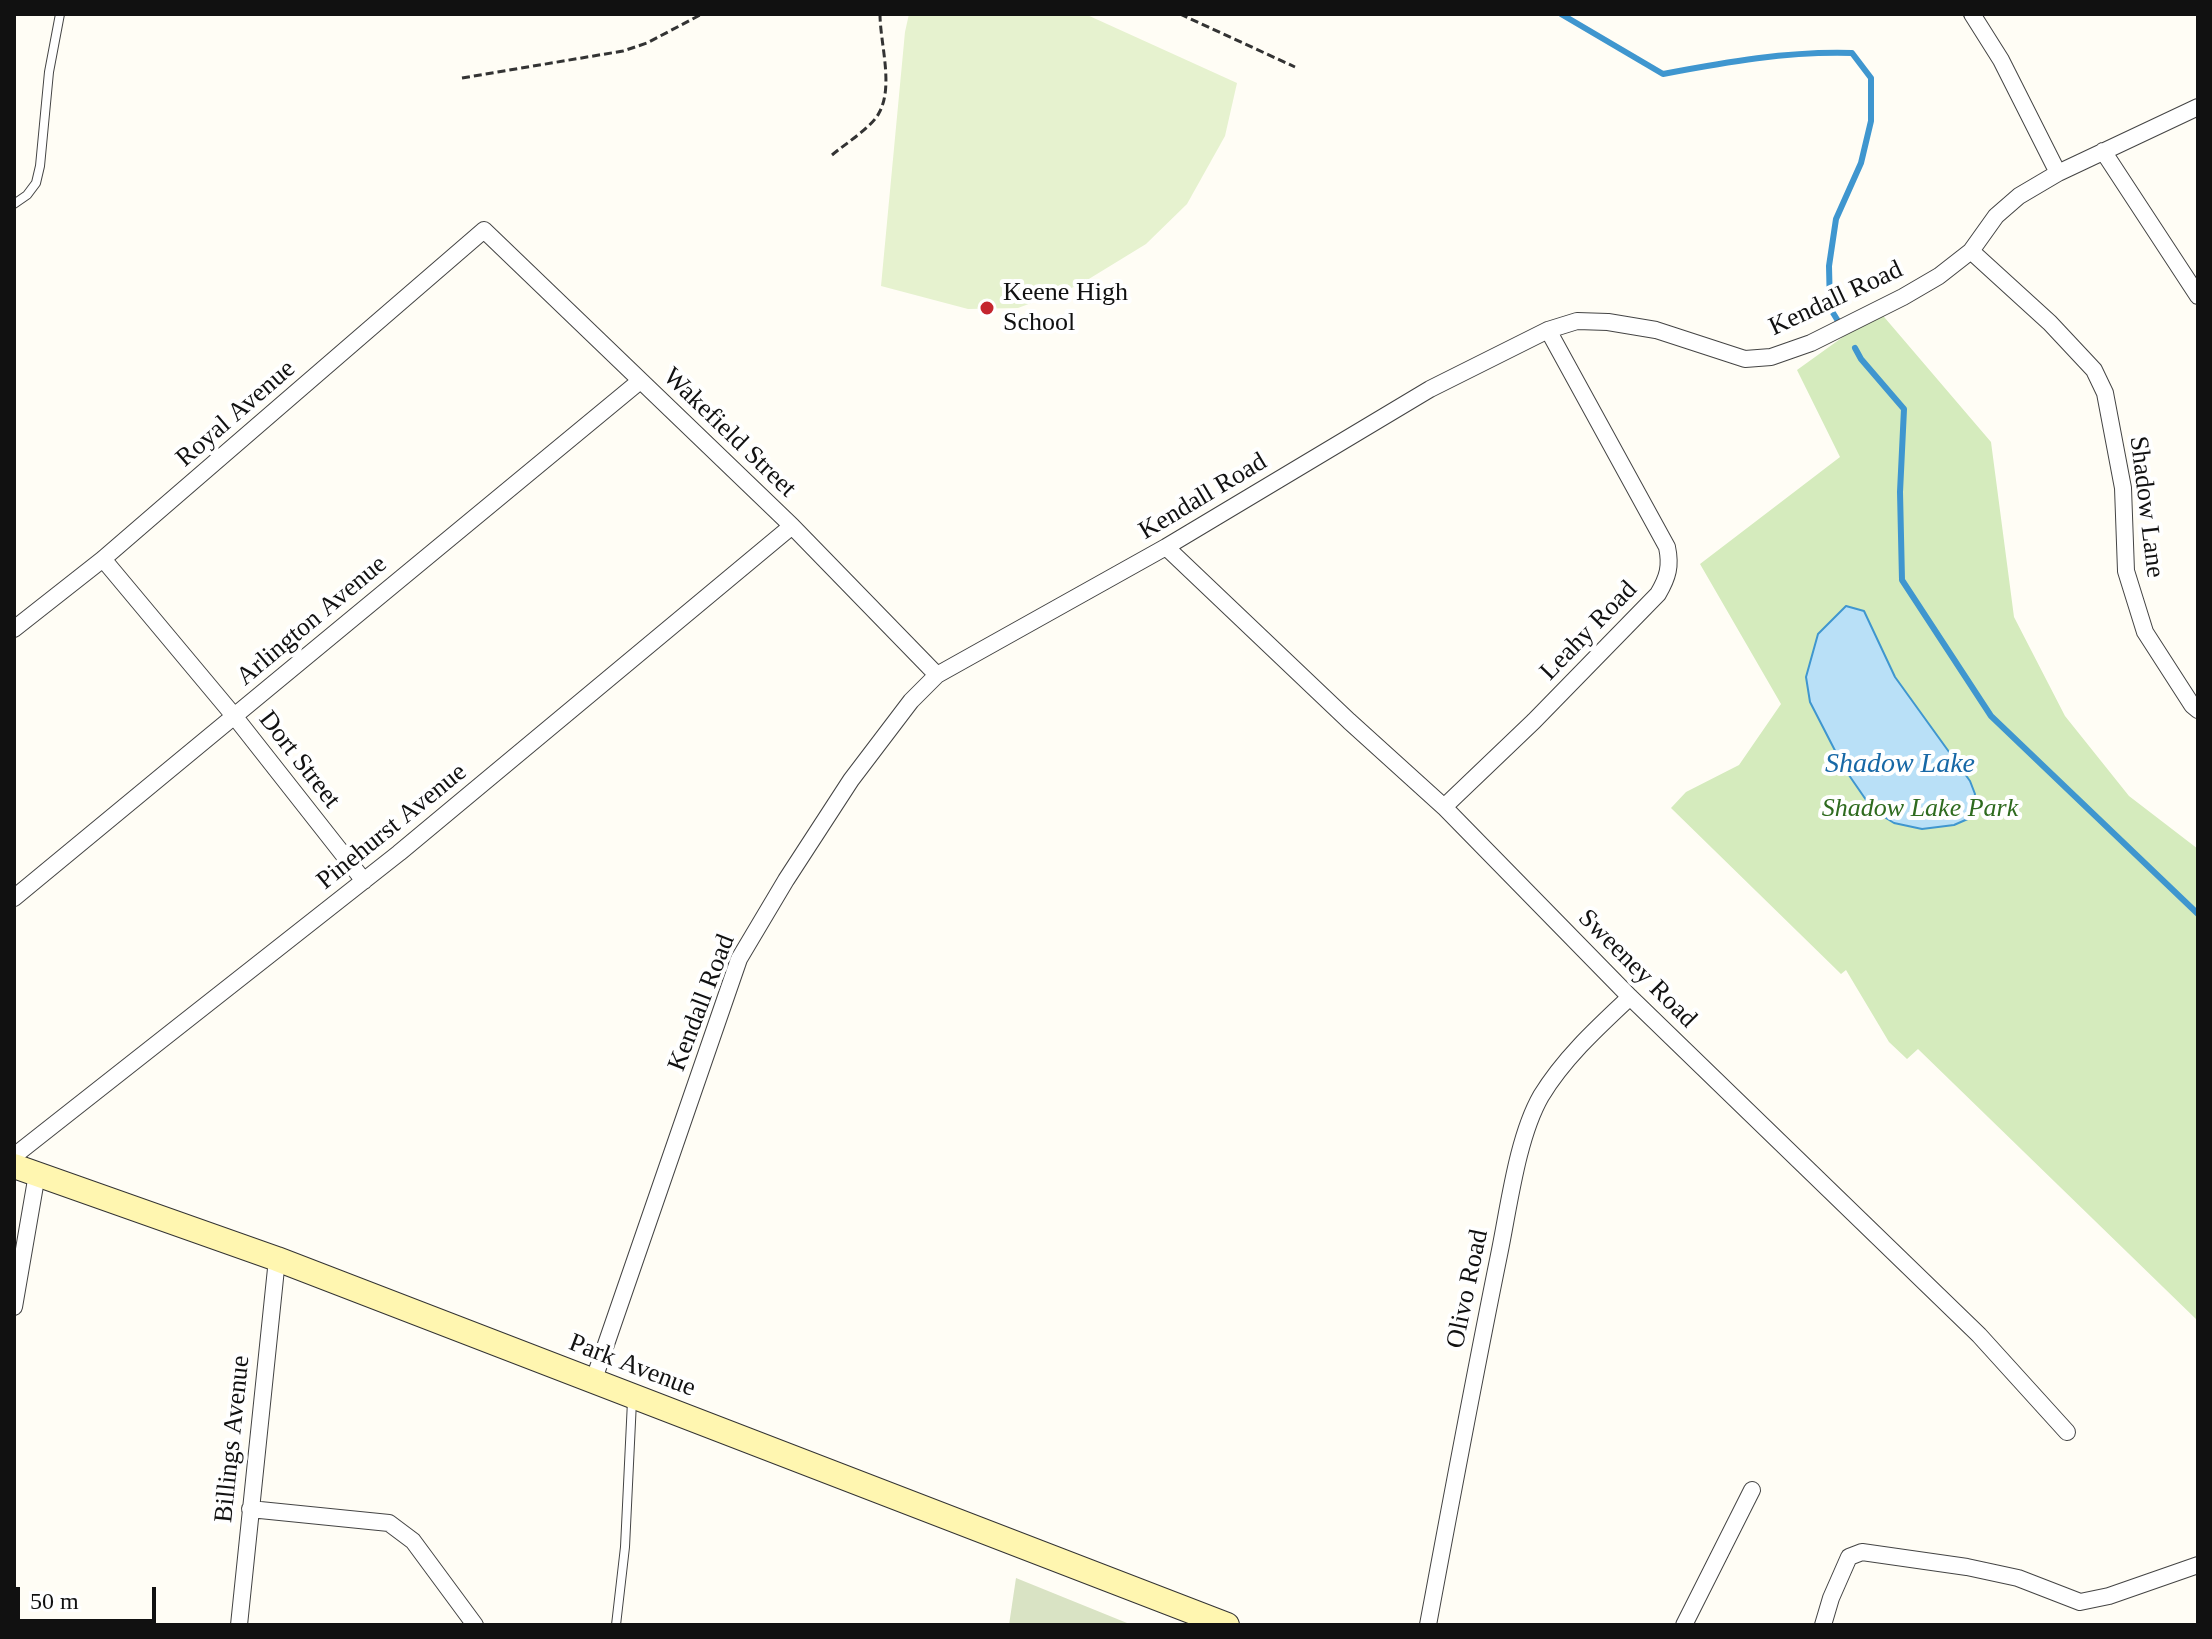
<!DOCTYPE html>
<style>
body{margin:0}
#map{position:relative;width:2212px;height:1639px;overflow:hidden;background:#fffdf5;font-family:"Times New Roman",serif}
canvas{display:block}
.frame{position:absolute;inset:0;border:16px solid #111;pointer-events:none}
.scale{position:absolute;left:16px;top:1587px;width:140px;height:36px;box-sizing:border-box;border:4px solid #111;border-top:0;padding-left:10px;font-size:24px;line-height:28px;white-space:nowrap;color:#111;-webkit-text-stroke:6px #fff;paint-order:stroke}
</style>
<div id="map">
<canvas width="2212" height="1639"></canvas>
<div class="frame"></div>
<div class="scale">50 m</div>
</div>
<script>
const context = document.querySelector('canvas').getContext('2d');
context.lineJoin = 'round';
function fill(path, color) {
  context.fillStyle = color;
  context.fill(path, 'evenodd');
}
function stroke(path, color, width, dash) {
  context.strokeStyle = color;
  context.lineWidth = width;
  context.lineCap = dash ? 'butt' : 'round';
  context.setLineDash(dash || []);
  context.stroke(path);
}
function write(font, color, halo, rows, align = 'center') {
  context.font = font + ' "Times New Roman",serif';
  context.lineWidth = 8;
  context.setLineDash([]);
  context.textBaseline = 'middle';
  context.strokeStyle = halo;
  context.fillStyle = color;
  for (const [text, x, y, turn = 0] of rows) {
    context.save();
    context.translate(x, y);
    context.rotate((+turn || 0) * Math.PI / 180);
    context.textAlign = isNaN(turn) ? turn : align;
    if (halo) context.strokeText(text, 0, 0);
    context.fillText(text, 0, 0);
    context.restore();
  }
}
fill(new Path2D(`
 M1879,311l112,131 23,175 51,99 64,80 69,53v472l-280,-272 -11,10 -18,-17 -43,-72 -5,4 -170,-166 15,-16 53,-27 42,-61 -81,-140 140,-107 -43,-87z`), '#d5ebbd');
fill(new Path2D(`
 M1016,1578l116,47h-123z`), '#d9e3c4');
fill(new Path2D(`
 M909,14h176l152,69 -12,53 -38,68 -41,40 -67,41 -61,23 -50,1 -87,-23 24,-254z`), '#e6f2cf');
const water = new Path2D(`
 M1846,606l18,5 31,66 75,104 5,13 -5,24 -16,7 -32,4 -28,-6 -21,-13 -29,-42 -34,-66 -4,-25 12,-43z`);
fill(water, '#b9e0f7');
stroke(water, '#3f96cf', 2);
stroke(new Path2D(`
 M1561,14l102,60c63,-12 125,-23 189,-21l19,25v43l-10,42 -25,56 -7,47 1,42 8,13
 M1855,348l6,11 43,50 -4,83 2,88 89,136 207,198`), '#3f96cf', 6);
const lane = new Path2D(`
 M14,204l13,-9 9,-12 4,-17 9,-94 11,-58
 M616,1625l9,-78 7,-146`);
const street = new Path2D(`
 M1972,14l29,46 57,113
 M2103,151l95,145
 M1971,251l79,72 44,47 11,23 18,95 3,83 19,61 47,73 6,5
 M1166,547l183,174 95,86 186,190 349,338 88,97
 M103,559l132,158 129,164
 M14,629l89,-70 381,-329 308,296 145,149
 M1444,807l90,-86 124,-127c10,-17 13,-28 9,-47l-119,-217
 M14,898l626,-517
 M14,1156l385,-303 393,-327
 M14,1307l23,-133
 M593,1382l146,-423 47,-79 65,-100 60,-79 26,-26 229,-128 264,-158 118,-59 29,-9 31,1 48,8 89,29 26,-2 40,-14 92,-46 36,-21 32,-25 25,-35 23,-20 39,-23 140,-66
 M250,1509l139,14 24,18 62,84
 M239,1625l38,-366
 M1428,1625c23,-124 46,-247 71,-370 10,-48 18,-117 42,-159 23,-38 57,-69 89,-99
 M1684,1625l68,-135
 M1823,1625l8,-27 18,-41 13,-5 105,15 51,11 62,24 29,-6 89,-31`);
const secondary = new Path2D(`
 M14,1166l263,93 950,366`);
stroke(lane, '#444', 10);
stroke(street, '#444', 18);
stroke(secondary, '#333', 26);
stroke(new Path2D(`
 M1180,14l115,53
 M462,78l161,-27 24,-8 55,-29
 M832,155c13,-11 40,-28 47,-42 15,-27 1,-70 1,-99`), '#333', 3, [8, 4]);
stroke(lane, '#fff', 8);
stroke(street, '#fff', 16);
stroke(secondary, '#fff6b0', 24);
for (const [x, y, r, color] of [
 [987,308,8,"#c4262e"]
]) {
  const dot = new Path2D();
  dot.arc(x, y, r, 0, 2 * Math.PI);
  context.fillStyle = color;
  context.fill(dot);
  stroke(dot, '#fff', 3);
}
write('26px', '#111', '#fff', [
 ["Keene High",1003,293],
 ["School",1003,323]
], 'left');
write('26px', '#111', '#fff', [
 ["Kendall Road",1836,299,-25],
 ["Royal Avenue",236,414,-41],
 ["Wakefield Street",729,433,44],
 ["Kendall Road",1203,497,-31],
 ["Shadow Lane",2146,507,83],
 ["Arlington Avenue",312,621,-40],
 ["Leahy Road",1589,631,-46],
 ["Dort Street",299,760,52],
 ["Pinehurst Avenue",392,827,-39],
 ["Sweeney Road",1637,969,45],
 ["Kendall Road",702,1003,-69],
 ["Olivo Road",1468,1289,-78],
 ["Park Avenue",632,1366,21],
 ["Billings Avenue",233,1439,-84]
]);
write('italic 26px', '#2f6b1f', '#fff', [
 ["Shadow Lake Park",1920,809]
]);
write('italic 28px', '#1768a6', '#fff', [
 ["Shadow Lake",1900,765]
]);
</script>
